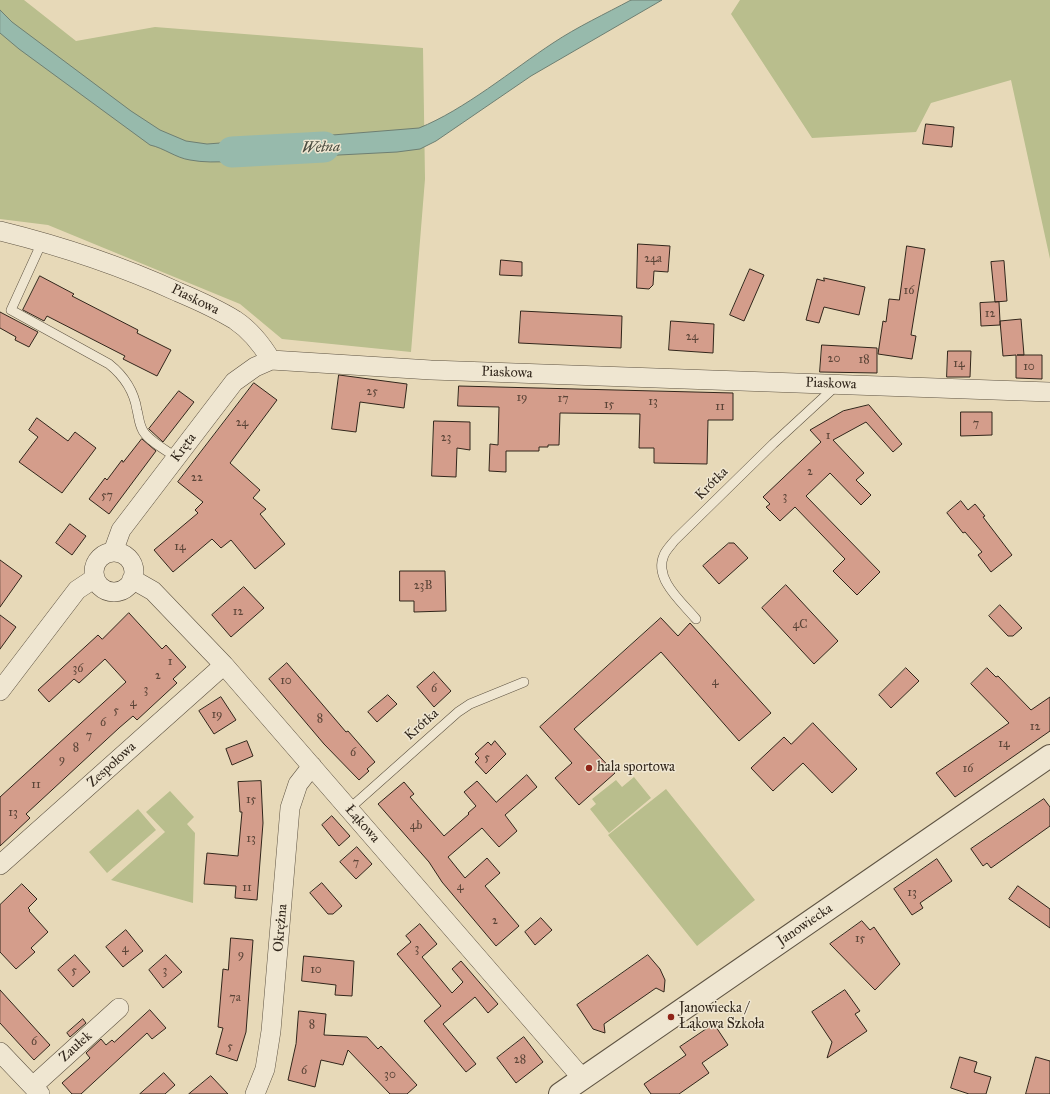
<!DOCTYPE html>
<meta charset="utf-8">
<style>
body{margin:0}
canvas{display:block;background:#e7d9b8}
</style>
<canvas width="1050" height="1094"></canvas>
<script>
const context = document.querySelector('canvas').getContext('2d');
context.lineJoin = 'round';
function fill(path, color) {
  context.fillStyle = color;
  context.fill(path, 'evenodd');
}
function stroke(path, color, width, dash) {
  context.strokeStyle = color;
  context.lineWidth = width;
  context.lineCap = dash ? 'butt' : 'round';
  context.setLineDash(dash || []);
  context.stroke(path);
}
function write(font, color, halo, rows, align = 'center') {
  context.font = font + ' "IM FELL Great Primer",serif';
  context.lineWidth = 3;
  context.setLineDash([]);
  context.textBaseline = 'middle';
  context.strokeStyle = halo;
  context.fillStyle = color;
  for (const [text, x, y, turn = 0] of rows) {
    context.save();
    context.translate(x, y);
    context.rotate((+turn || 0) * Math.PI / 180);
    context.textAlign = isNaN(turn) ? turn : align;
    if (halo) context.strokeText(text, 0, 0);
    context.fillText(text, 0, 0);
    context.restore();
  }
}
fill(new Path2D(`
 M0,0h24l52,41 79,-14 268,21 2,131 -14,173 -129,-13 -42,-35 -192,-79 -48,-6z
 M740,0h310v259l-39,-179 -80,23 -15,29 -104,6 -81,-124z
 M634,777l17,21 -42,35 -19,-24 6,-5 -4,-5 24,-19 6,7z
 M666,789l89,111 -58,46 -89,-111z
 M170,791l24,26 -7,7 8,9 -2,70 -82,-23 54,-48 -19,-20z
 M138,809l18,21 -49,43 -18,-21z`), '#b9be8d');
const water = new Path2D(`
 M631,0h31l-131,76 -95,65 -16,8 -23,3 -116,6 2,-19 136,-11c45,-18 93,-58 134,-85 24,-16 52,-29 78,-43z
 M0,10l12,12 119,89 29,19 26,11 21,3 66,-5v19c-27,1 -57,7 -83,2 -14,-2 -26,-12 -40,-15l-131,-96 -19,-16z`);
fill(water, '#97baac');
stroke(water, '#6e7f72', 1);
stroke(new Path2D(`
 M232,152l92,-5`), '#97baac', 31);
const building = new Path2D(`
 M926,124l28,3 -2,20 -29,-3z
 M638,244l32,2 -2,26 -14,-1 -1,14 -4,4 -12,-1z
 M907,246l18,3 -14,86 5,1 -4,23 -34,-5 5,-33 3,1 3,-23 10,1z
 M501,260l21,2v14l-22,-1z
 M1004,261l3,40 -12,1 -4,-40z
 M750,269l14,6 -20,46 -14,-6z
 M40,276l34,18 -2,2 66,34 -1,3 34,17 -14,26 -34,-17 2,-3 -78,-40 -3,5 -21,-11z
 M824,278l41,9 -6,28 -35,-8 -5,16 -13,-3 11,-41 7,2z
 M999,302l1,19 21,-2 3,36h-7h25v24l-26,-1v-23l-13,1 -3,-35v4l-19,1 -1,-23z
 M521,311l101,5 -1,32 -102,-5z
 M0,312l38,20 -9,15 -14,-7 1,-3 -16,-9z
 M671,321l43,3 -1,29 -44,-3z
 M822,345l55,3v25l-57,-1z
 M948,351h23l-1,26h-23z
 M339,375l68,9 -3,24 -44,-6 -4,30 -24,-3z
 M254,383l23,17 -47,63 30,27 -7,8 13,11 -6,5 25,30 -30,25 -24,-29 -10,8 -9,-9 -39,33 -19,-22 44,-37 -3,-3 8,-8 -25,-20z
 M459,386l274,7v27h-25l-1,44 -53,-1v-15h-15l1,-34 -80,-1 -1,32h-11v2h-9v4h-33v21l-17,-1 1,-27 8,1 1,-38 -41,-1z
 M179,391l15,11 -31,40 -14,-13z
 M869,405l33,39 -9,8 -27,-30 -33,18 31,33 -8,7 15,15 -10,10 -31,-32 -24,23 74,76 -23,23 -24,-24 12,-12 -50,-52 -15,14 -14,-14 4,-3 -7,-7 58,-55 -11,-12 33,-19z
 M961,412h31v23l-31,1z
 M37,418l31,23 7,-9 21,16 -34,45 -43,-31 19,-25 -9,-7z
 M434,421l36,1v28l-13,-2 -1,29 -24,-1z
 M142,439l14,12 -47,63 -20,-15 16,-21 2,2 15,-20 1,2z
 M961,501l7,9 7,-6 10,12 -2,1 29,38 -21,17 -13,-17 4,-3 -17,-20 -2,1 -16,-20z
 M70,524l16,12 -14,19 -16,-12z
 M729,543h5l14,15 -29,26 -16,-18z
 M0,560l22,16 -22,31z
 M400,571h45l1,40 -32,1v-11h-14z
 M786,585l52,56 -24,23 -52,-56z
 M244,587l20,21 -33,29 -19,-22z
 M1000,605l22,23 -9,8h-5l-19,-20z
 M129,613l33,36 4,-4 20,22 -13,12 4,4 -40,37 -4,-4 -14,12 -93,86 4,4 -30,28v-49l126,-115 -21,-23 -26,24 -5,-4 -25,23 -11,-12 60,-55 4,4z
 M0,615l16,12 -16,22z
 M661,618l17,18 12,-13 81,90 -32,28 -78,-89 -87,77 41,44 -36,32 -24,-27 17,-15 -32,-36z
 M287,663l59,69 2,-1 27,31 -8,7 2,2 -10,9 -35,-36 -55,-65z
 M906,668l13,13 -28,27 -12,-13z
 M987,668l9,9 2,-1 33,34 19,-13v34l-95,66 -19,-24 73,-50 -38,-39z
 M434,672l17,19 -17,16 -17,-20z
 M388,695l9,9 -20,18 -9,-10z
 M221,697l15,23 -22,14 -15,-23z
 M813,723l44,46 -25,24 -29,-30 -30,28 -22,-23 33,-31 7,7z
 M247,741l6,15 -21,9 -6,-16z
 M495,741l11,13 -20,20 -11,-12 4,-4 -4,-4 13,-12 3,3z
 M527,775l10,12 -32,28 12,16 -18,16 -17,-19 -34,29 17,21 22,-20 13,15 -15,13 34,40 -23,20 -54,-64 -13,-20 -51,-58 26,-22 10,12 -4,3 34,39 25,-22 -1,-1 8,-7 -12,-14 13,-11 19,21z
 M261,781l2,42 -6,77 -22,-2 1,-12 -32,-2 3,-31 31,3 4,-44h-2l-2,-30z
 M1044,799l6,8v19l-59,42 -4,-5 -4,3 -12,-17z
 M332,816l18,20 -11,10 -17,-21z
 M357,847l15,17 -16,15 -16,-17z
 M937,859l15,22 -32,22 3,5 -11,7 -18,-26z
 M322,883l20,23 -9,8h-5l-18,-21z
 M22,884l15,15 -9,9 2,2 -1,1 19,21 -17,16 4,4 -19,17 -16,-17v-47z
 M1018,886l32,23v19l-41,-29z
 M541,918l11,12 -17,15 -10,-13z
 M862,921l8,9 4,-3 26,37 -25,26 -45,-46z
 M420,924l17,20 -15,13 30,36 11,-11 -11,-13 9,-8 37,43 -10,9 -13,-16 -32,27 33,40 -10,8 -42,-51 17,-15 -44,-52 14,-12 -5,-6z
 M126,930l17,21 -20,16 -17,-20z
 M231,938l22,2 -7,92 -9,29 -21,-7 7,-26 -5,-1 5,-58 5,1z
 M75,955l15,17 -17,15 -15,-17z
 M166,955l16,17 -19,16 -14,-18z
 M648,955l12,14 5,11 -1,12 -8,-4 -52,36 1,9 -12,-4 -16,-24z
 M304,956l50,5 -2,35 -17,-1 1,-10 -34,-4z
 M0,990l50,55 -16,15 -34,-37z
 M845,990l15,21 -5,3 12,17 -40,27 5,-16 -20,-30z
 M150,1010l16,18 -14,11 -5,-6 -66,61h-9l-10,-11 28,-25 -4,-5 15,-14 5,6 6,-5 2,2z
 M299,1011l27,3 -2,21 43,2 11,12 3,-3 36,39 -10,9h-17l-42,-44 -5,15 -22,-5 -6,27 -27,-7 8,-36z
 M83,1019l3,4 -16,14 -3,-4z
 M714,1024l14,21 -26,18 7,10 -30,21h-28l-7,-10 42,-29 -6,-8z
 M524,1037l19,25 -27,21 -19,-25z
 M960,1057l17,5 -3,10 17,5 -5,17h-17l-18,-6z
 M1036,1057l14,4v33h-24z
 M164,1073l11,12 -10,9h-25z
 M211,1076l17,18h-39z`);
fill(building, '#d49d8b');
stroke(building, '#31261b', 1);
const service = new Path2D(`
 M42,242l-31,68 98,54c15,12 25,27 28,46 2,8 2,14 6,21 7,11 23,19 34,27
 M696,619c-13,-16 -43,-40 -32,-64 2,-5 7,-10 11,-15l98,-96 64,-59
 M349,809l109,-97 12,-8 54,-22`);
const minor = new Path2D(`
 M0,231c61,15 121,35 178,61 19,8 39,17 57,28 15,10 27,25 36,40
 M113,552l8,-22 113,-148 21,-15 16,-7 160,10 619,22
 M94 572a20 20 0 1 1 40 0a20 20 0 1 1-40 0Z
 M132,579l21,12 71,74 358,413
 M0,691l77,-101 18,-12
 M0,865l224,-200
 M0,1052l40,42
 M33,1086l86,-78
 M255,1094l10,-25 6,-38 19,-223 8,-24 14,-18`);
const tertiary = new Path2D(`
 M560,1094l490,-338`);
stroke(service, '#5e5342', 10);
stroke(minor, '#5e5342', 20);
stroke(tertiary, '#5e5342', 24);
stroke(service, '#efe6d1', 9);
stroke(minor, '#efe6d1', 19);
stroke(tertiary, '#efe6d1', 22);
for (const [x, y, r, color] of [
 [589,768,4,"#8f2418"],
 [671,1017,4,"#8f2418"]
]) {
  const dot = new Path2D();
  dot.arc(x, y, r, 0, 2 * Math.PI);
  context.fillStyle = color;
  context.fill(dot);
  stroke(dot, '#efe6d1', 1.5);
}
write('12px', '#5a4437', null, [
 ["24a",653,259],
 ["16",909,291],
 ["12",990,314],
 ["24",692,337],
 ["20",834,359],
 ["18",864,360],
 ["14",959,364],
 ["10",1029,367],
 ["25",372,392],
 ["19",522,398],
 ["17",563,399],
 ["13",653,402],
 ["15",609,405],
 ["11",720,407],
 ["24",242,423],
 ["7",976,424],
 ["1",828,436],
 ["23",446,438],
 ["2",810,472],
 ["22",197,478],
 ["57",107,496],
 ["3",785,497],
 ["14",180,547],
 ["23B",423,586],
 ["12",238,612],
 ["4C",800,625],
 ["1",170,662],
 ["36",78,669],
 ["2",158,676],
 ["10",286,681],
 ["4",715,682],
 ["6",434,689],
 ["3",146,690],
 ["4",133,703],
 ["5",116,711],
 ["19",217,715],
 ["8",320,719],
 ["6",103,723],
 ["12",1035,727],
 ["7",89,736],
 ["14",1004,744],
 ["8",76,748],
 ["6",353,753],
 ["5",487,758],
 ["9",62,760],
 ["16",968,769],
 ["11",36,785],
 ["15",251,800],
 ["13",13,813],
 ["4b",416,826],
 ["13",251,839],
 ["7",356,863],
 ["4",460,887],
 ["11",247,888],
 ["13",912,893],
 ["2",495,921],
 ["15",860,939],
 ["4",125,949],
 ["3",417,949],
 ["9",241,955],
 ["10",316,970],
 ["5",74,971],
 ["3",165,971],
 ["7a",235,998],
 ["8",312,1025],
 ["6",34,1042],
 ["5",230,1047],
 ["28",520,1060],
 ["6",304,1071],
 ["30",390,1075]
]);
write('14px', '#31261b', '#efe6d1', [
 ["Piaskowa",195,300,26],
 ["Piaskowa",507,373,2],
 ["Piaskowa",831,384,2],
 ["Kręta",184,448,-53],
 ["Krótka",712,484,-45],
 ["Krótka",422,725,-42],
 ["Zespołowa",112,765,-42],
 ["Łąkowa",362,824,49],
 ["Janowiecka",805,925,-34],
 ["Okrężna",281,928,-85],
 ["Zaułek",76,1047,-42]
]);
write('14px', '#31261b', '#efe6d1', [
 ["hala sportowa",597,768],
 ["Janowiecka /",679,1009],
 ["Łąkowa Szkoła",679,1025]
], 'left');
write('italic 15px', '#4a4b3f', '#efe6d1', [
 ["Wełna",321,148,-2]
]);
</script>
